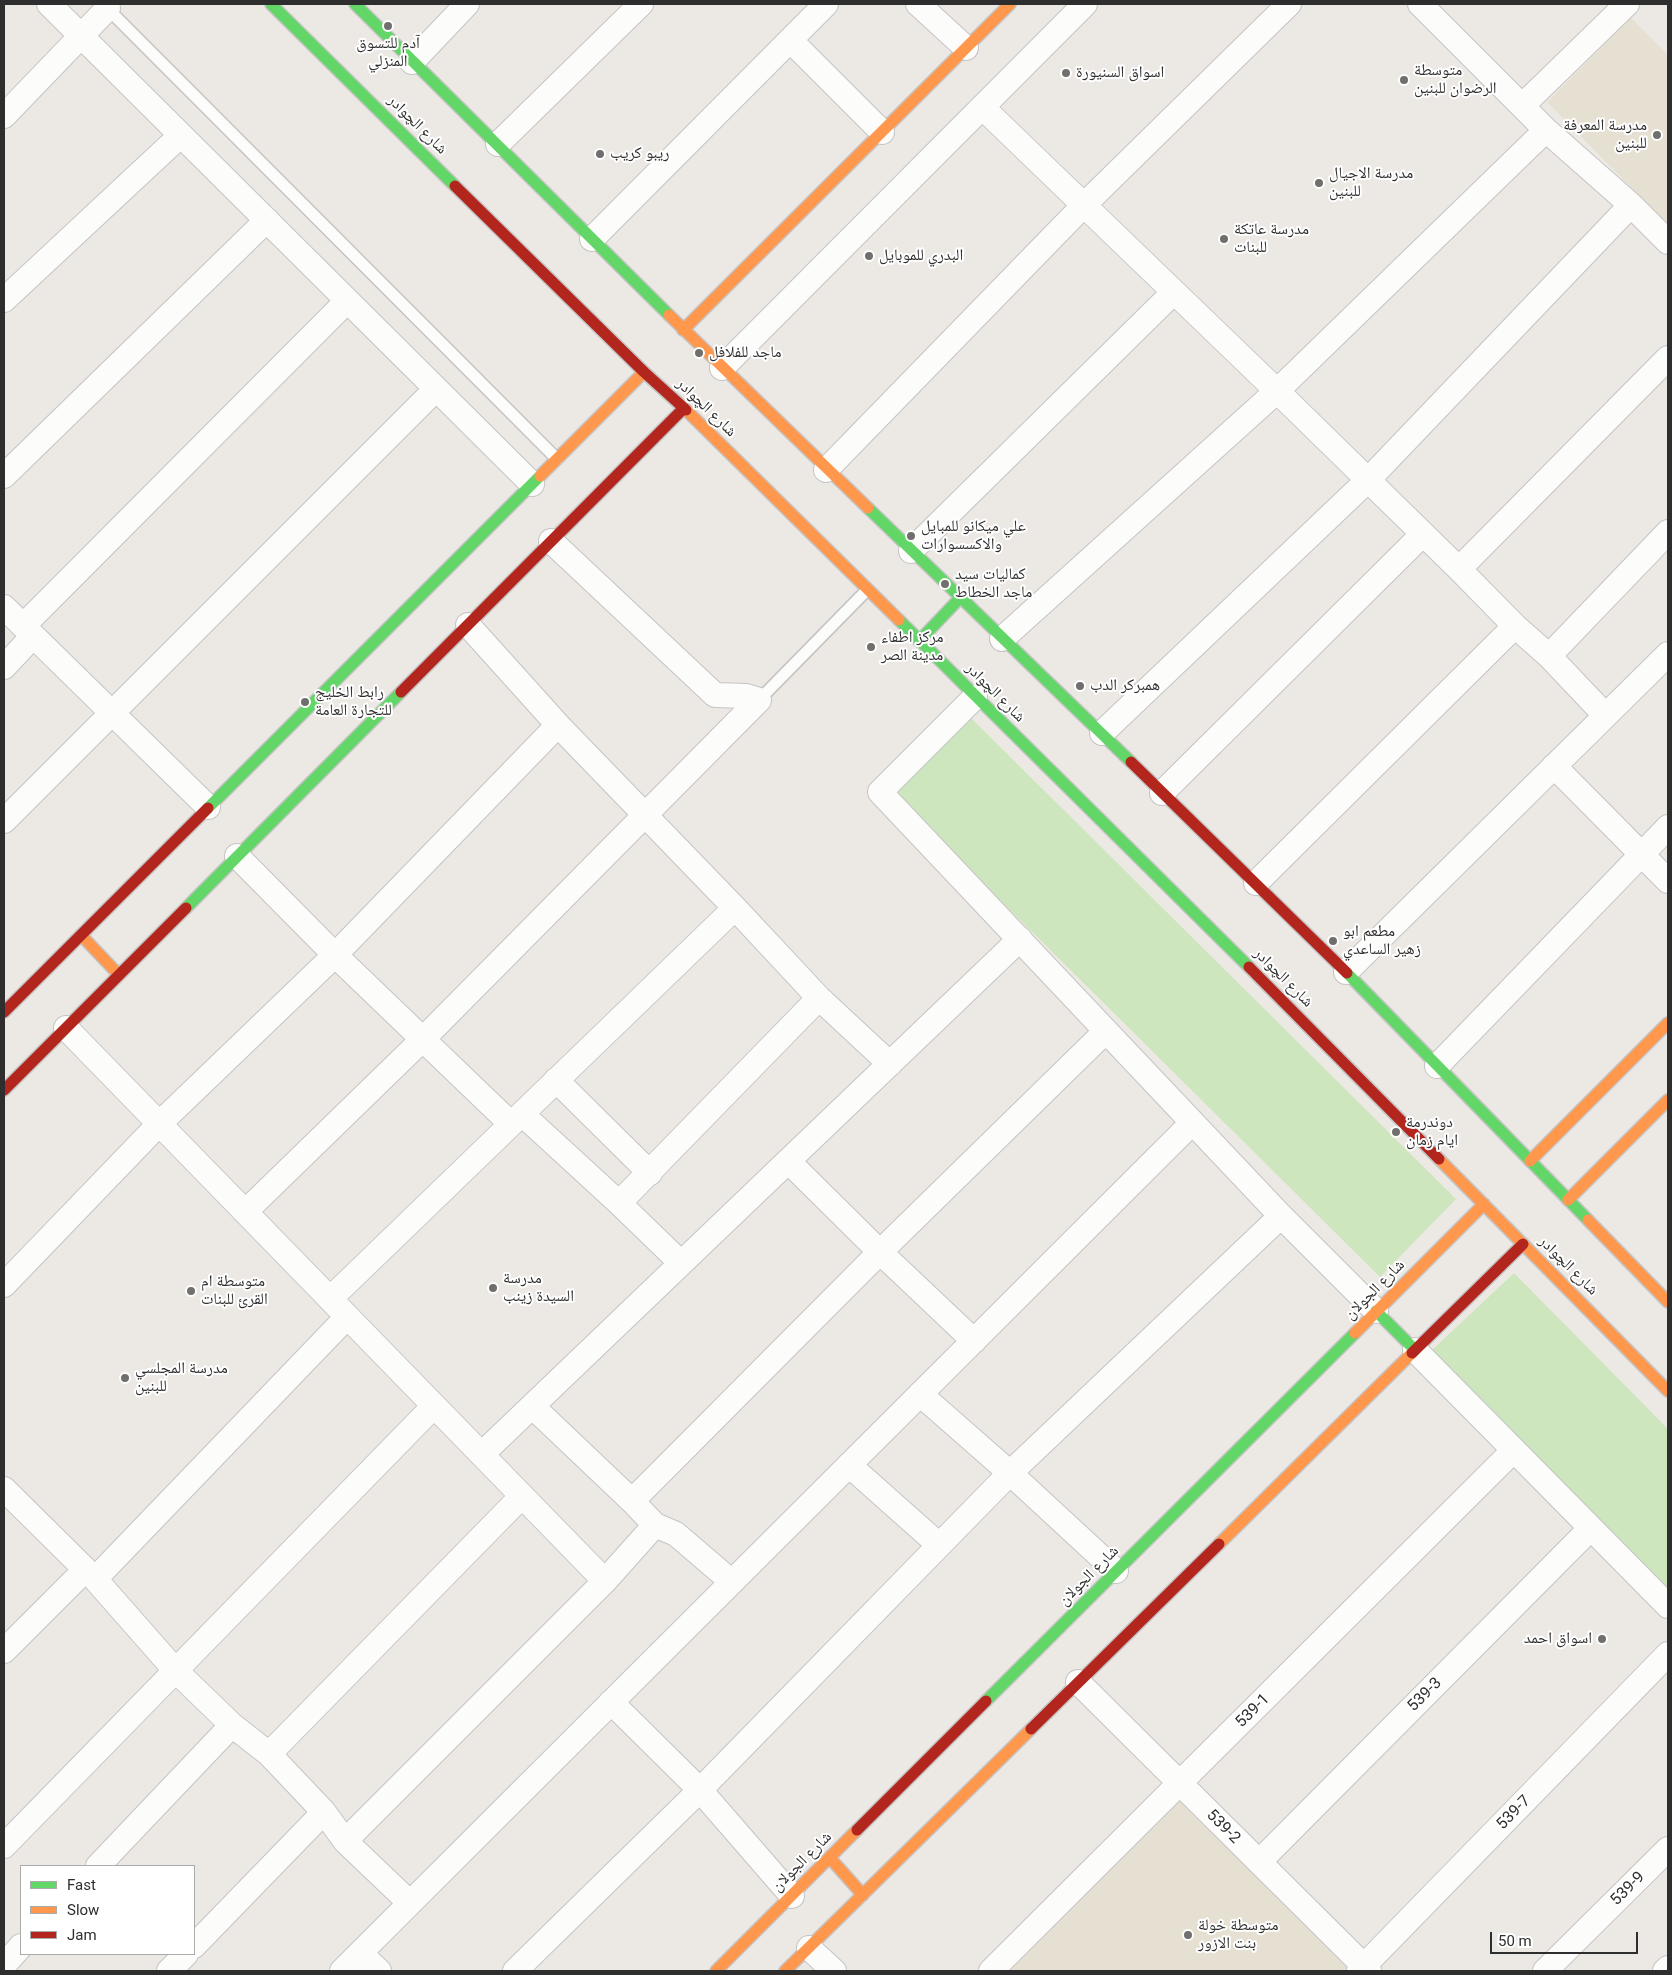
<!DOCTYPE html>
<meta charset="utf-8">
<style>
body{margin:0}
#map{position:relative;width:1672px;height:1975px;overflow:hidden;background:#ece8e4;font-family:Roboto,sans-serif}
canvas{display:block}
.frame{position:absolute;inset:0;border:5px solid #2e2e2e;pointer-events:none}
.legend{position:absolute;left:20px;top:1865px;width:175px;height:90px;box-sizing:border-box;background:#fff;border:1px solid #ababab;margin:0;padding:6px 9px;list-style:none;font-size:15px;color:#2e2e2e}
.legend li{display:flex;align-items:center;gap:10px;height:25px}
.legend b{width:25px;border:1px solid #ababab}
.scale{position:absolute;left:1490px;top:1932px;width:148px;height:22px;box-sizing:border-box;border:2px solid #2e2e2e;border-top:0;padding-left:6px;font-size:15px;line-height:18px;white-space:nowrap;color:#2e2e2e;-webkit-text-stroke:4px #fff;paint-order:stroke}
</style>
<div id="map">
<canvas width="1672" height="1975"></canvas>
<div class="frame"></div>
<ul class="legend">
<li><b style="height:6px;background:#63d668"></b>Fast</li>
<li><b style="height:6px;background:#ff974d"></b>Slow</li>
<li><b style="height:6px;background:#b3261e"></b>Jam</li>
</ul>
<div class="scale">50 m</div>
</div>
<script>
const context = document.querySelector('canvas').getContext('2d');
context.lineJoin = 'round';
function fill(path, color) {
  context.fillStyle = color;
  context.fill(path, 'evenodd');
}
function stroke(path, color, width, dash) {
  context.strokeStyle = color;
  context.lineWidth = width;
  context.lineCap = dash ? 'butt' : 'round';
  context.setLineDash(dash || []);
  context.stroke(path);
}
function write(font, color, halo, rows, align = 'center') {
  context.font = font + ' Roboto,"Noto Naskh Arabic",sans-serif';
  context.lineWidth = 4;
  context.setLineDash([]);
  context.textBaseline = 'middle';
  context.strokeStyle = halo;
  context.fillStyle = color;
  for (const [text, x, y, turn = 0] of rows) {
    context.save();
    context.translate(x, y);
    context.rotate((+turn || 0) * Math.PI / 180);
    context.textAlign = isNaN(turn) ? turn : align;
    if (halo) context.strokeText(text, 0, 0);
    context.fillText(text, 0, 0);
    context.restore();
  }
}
fill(new Path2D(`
 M1631,18l37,37v170l-121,-123z
 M1174,1795l178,176h-353z`), '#e6e0d3');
fill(new Path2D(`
 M969,716l487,483 -76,78 -488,-484z
 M1514,1273l154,156v161l-237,-239z`), '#cee6be');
const lane = new Path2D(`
 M106,7l451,452
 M759,700l108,-110`);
const street = new Path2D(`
 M49,4l483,480
 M918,4l48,44
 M1420,4l126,126 85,75 37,37
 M790,40l92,92
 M412,62l55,-58
 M1522,106l105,-102
 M982,107l295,284 182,178 56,57 34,30 56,59
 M4,116l104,-108
 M498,144l143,-140
 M592,239l234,-235
 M4,300l177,-165
 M722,368l363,-364
 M826,470l258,-265 205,-201
 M4,476l263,-256
 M911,551l263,-259
 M1459,569l209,-211
 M4,607l204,200
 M468,625l90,100 177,183 84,90 71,66
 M23,626l324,-325
 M1002,639l275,-248 269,-261
 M1549,656l119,-124
 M4,667l29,-31
 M975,697l-95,95 401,424 95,95
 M1102,733l266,-253 263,-275
 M1554,766l114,115
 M1162,793l261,-259
 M4,821l432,-432
 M237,856l98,99 176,169
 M1256,883l259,-257
 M1346,972l322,-318
 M66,1028l539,553
 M1437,1066l231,-239
 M556,1080l94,93
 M522,1114l97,89 62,60
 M788,1161l92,91 94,89
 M619,1203l200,-205
 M245,1212l178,-173 336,-339 -13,-4 -31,-1 -164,-154
 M4,1285l155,-161 176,-169 223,-230
 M330,1299l405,-391
 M1415,1350l253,256
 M920,1394l90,79 106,98
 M532,1406l100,95 23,24 21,9 56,48
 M482,1454l538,-515
 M849,1465l90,80
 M4,1489l91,90 80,91 57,55 37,29 55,58 21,29 65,62
 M632,1501l248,-249 226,-221
 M95,1579l252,-262
 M4,1651l81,-81
 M1078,1682l291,289
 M611,1702l89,88 92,106
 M269,1754l253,-258
 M345,1841l260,-260 50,-56
 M4,1846l430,-440
 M1259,1862l332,-334
 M98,1866l134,-141
 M194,1946l130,-134
 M809,1948l25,23
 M360,1953l19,18
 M4,1965l17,-19
 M169,1971l17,-17
 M342,1971l850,-848
 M515,1971l185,-181 310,-317 271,-257
 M991,1971l523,-521
 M1359,1971l309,-317
 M1545,1971l123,-122
 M1665,1971l3,-3`);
const fast = new Path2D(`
 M271,4l184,182
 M355,4l314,311
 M868,508l263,254
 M899,620l350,347
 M919,641l41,-43
 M208,808l332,-332
 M186,908l215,-216
 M1347,973l241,247
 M1376,1311l39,39
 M986,1701l369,-368`);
const slow = new Path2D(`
 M669,315l199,193
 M683,330l327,-326
 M686,410l213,210
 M540,476l104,-104
 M81,935l38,40
 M1439,1159l229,232
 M1530,1161l138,-138
 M1568,1200l100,-100
 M1588,1220l80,82
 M1355,1333l129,-129
 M1219,1544l193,-191
 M830,1858l33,37
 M716,1971l141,-141
 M785,1971l246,-242`);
const jam = new Path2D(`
 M455,186l189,186 42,38
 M401,692l283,-284
 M1131,762l216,211
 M1249,967l190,192
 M4,1012l204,-204
 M4,1090l182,-182
 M1412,1353l111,-109
 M1031,1729l188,-185
 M857,1830l129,-129`);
stroke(lane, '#c5c4c5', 14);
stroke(street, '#c5c4c5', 26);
stroke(fast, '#c5c4c5', 14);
stroke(slow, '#c5c4c5', 14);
stroke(jam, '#c5c4c5', 14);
stroke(lane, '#fcfcfb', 11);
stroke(street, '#fcfcfb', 24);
stroke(fast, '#63d668', 11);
stroke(slow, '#ff974d', 11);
stroke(jam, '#b3261e', 11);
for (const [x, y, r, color] of [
 [388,26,5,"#706f6e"],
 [1066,73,5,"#706f6e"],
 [1404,80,5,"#706f6e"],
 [1657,135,5,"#706f6e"],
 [600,154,5,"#706f6e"],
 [1319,183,5,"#706f6e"],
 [1224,239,5,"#706f6e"],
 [869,256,5,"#706f6e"],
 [699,353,5,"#706f6e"],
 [911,536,5,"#706f6e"],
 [945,584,5,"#706f6e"],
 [871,647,5,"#706f6e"],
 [1080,686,5,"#706f6e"],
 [305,702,5,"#706f6e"],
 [1333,941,5,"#706f6e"],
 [1396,1132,5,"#706f6e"],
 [493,1288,5,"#706f6e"],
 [191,1291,5,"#706f6e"],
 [125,1378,5,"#706f6e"],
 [1602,1639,5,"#706f6e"],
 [1188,1935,5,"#706f6e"]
]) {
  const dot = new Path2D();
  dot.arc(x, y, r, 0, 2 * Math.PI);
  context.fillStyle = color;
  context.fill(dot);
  stroke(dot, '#fff', 2);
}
write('16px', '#2e2e2e', '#fff', [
 ["آدم للتسوق",388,44,"center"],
 ["المنزلي",388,62,"center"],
 ["متوسطة",1414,71],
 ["الرضوان للبنين",1414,89],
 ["اسواق السنيورة",1076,73],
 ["مدرسة المعرفة",1647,126,"right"],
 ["للبنين",1647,144,"right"],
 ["ريبو كريب",610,154],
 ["مدرسة الاجيال",1329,174],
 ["للبنين",1329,192],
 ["مدرسة عاتكة",1234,230],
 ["للبنات",1234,248],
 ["البدري للموبايل",879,256],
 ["ماجد للفلافل",709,353],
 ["علي ميكانو للمبايل",921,527],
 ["والاكسسوارات",921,545],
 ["كماليات سيد",955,575],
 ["ماجد الخطاط",955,593],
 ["مركز اطفاء",881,638],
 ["مدينة الصر",881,656],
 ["همبركر الدب",1090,686],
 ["رابط الخليج",315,693],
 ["للتجارة العامة",315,711],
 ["مطعم ابو",1343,932],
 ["زهير الساعدي",1343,950],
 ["دوندرمة",1406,1123],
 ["ايام زمان",1406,1141],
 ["مدرسة",503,1279],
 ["السيدة زينب",503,1297],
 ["متوسطة ام",201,1282],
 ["القرئ للبنات",201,1300],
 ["مدرسة المجلسي",135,1369],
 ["للبنين",135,1387],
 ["اسواق احمد",1592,1639,"right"],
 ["متوسطة خولة",1198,1926],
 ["بنت الازور",1198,1944]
], 'left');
write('16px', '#2e2e2e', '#fff', [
 ["شارع الچوادر",417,125,45],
 ["شارع الچوادر",706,408,44],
 ["شارع الچوادر",995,693,45],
 ["شارع الچوادر",1283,978,45],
 ["شارع الچوادر",1568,1266,45],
 ["شارع الجولان",1375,1290,-45],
 ["شارع الجولان",1089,1576,-45],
 ["539-3",1425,1695,-45],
 ["539-1",1253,1711,-45],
 ["539-7",1514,1813,-46],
 ["539-2",1223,1827,45],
 ["شارع الجولان",802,1862,-45],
 ["539-9",1628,1889,-45]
]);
</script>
